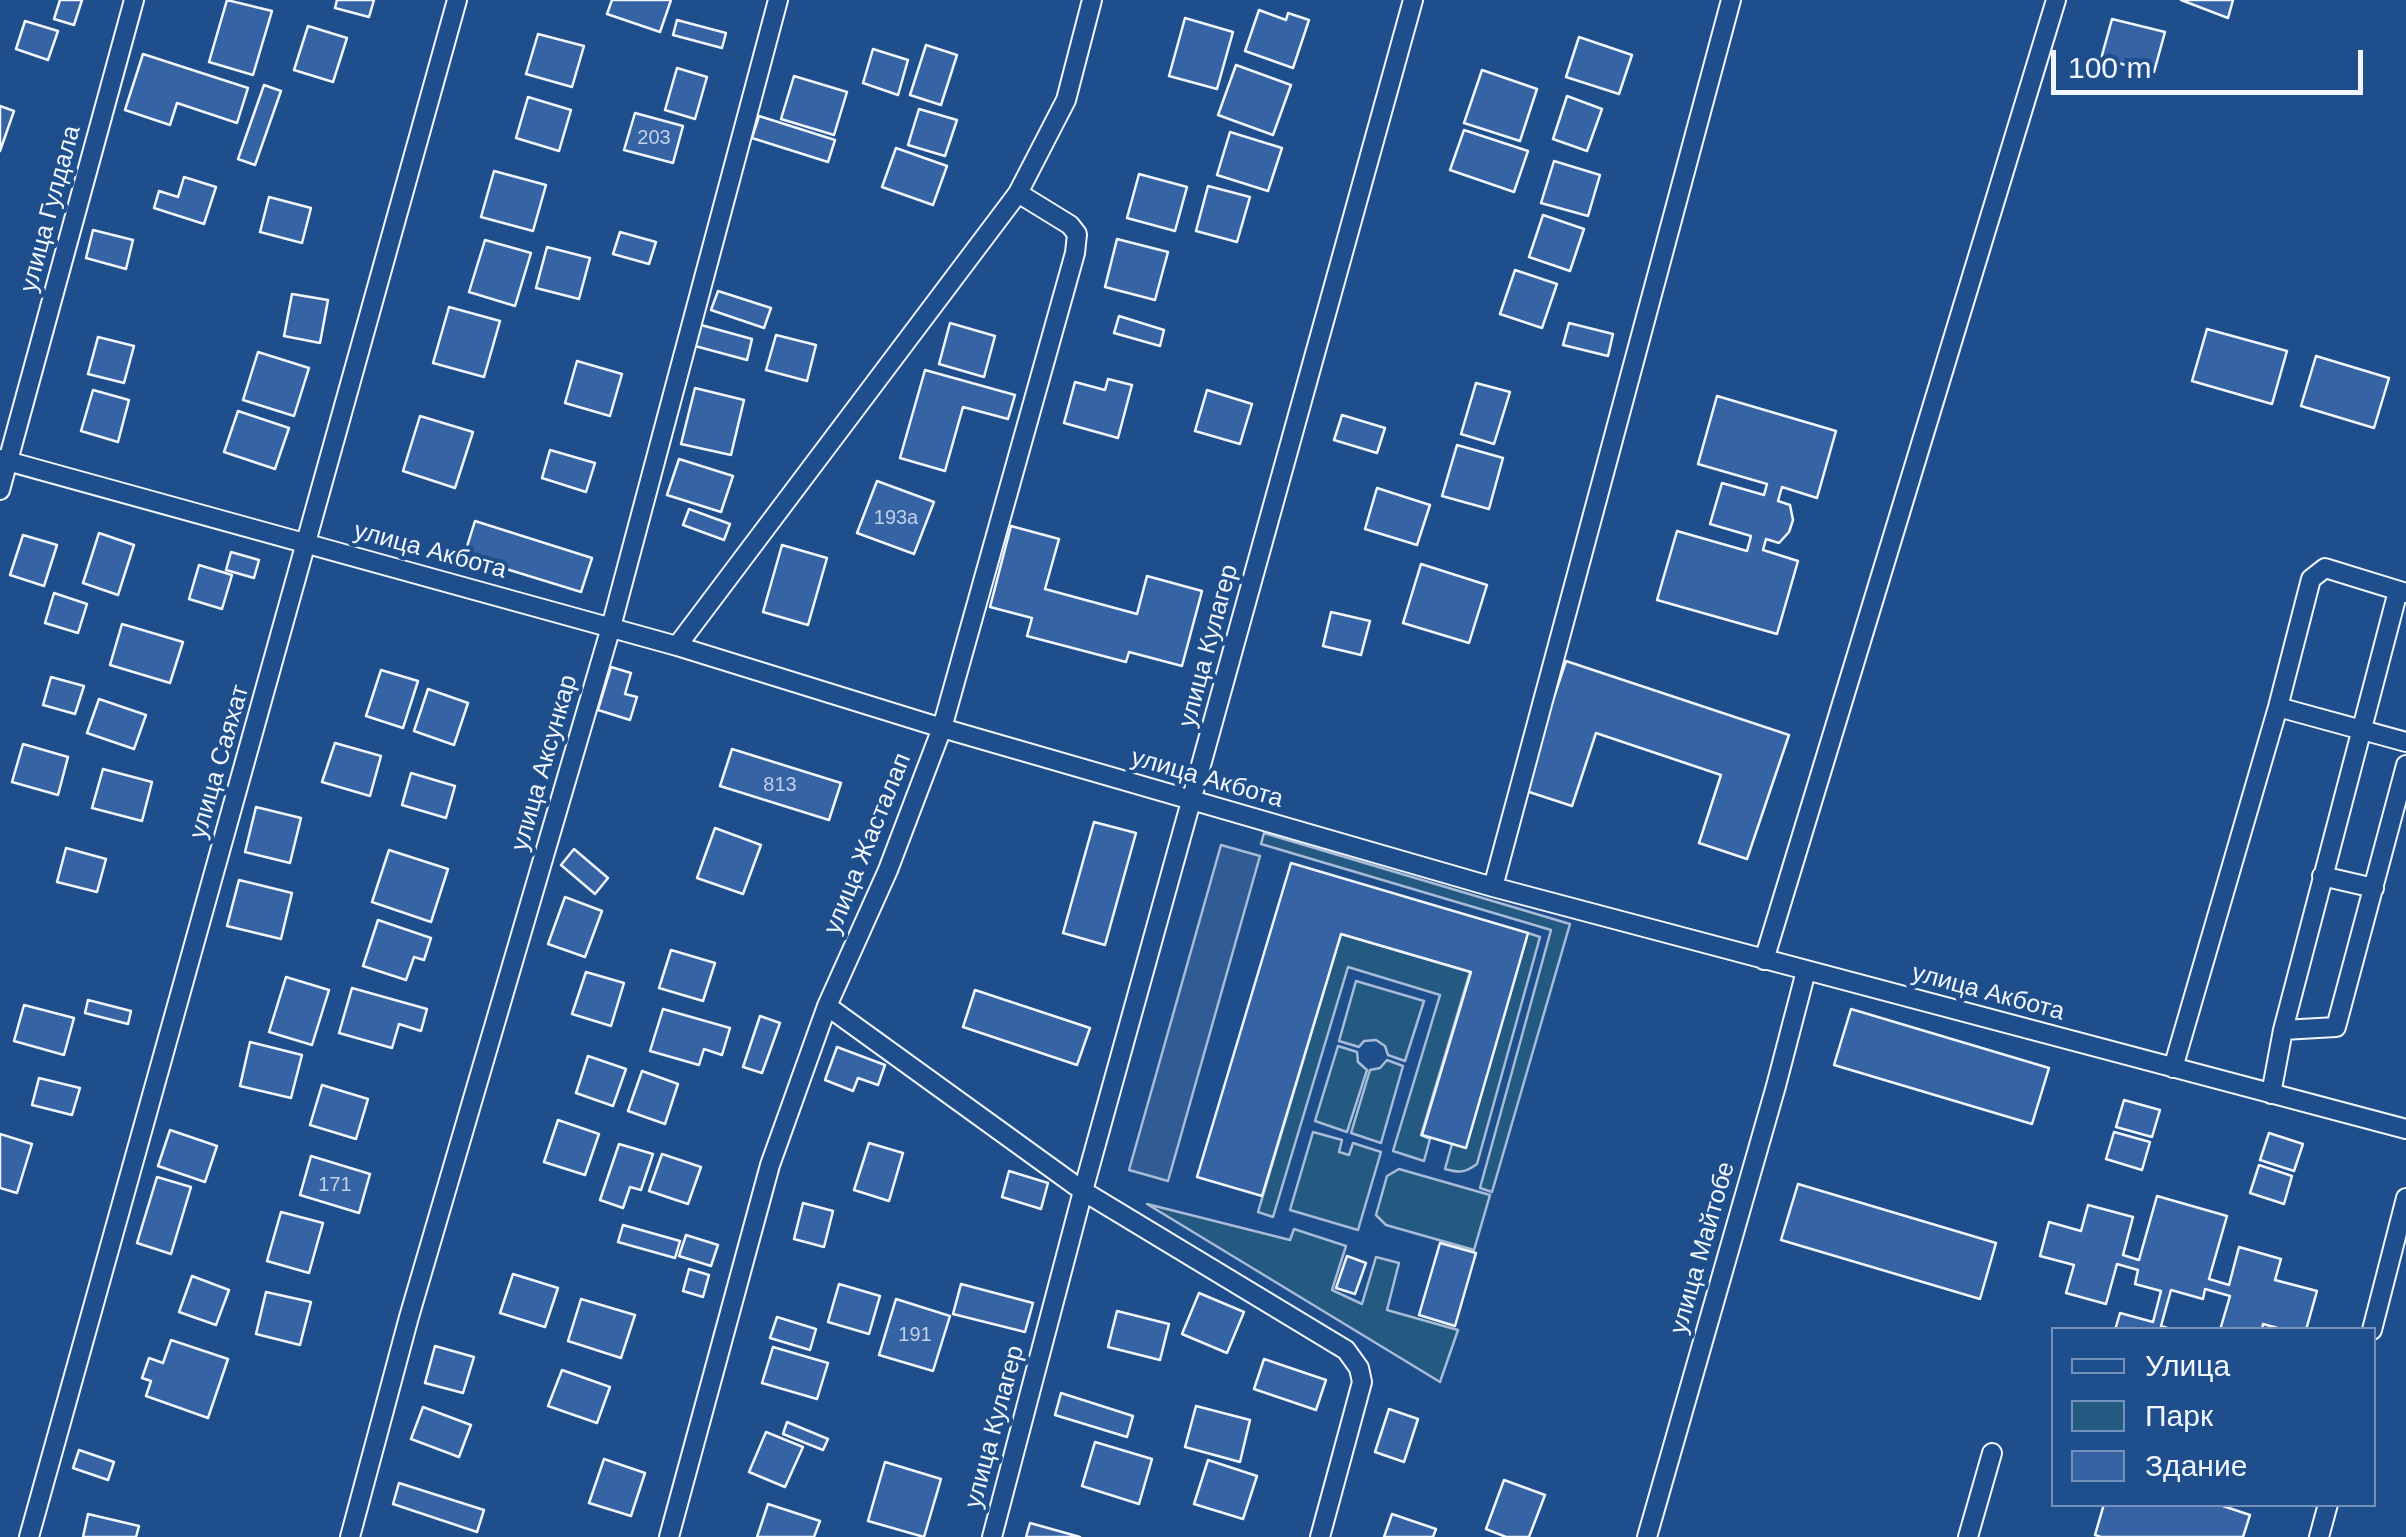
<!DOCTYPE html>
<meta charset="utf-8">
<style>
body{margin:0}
#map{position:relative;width:2406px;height:1537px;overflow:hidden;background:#1f4e8c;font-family:Arial,sans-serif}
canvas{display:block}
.legend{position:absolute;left:2051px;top:1327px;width:325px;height:180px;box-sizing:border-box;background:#1f4e8c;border:2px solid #7391ba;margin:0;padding:12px 18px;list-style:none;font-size:30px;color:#f2f6ff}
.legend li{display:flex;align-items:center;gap:20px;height:50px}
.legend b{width:50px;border:2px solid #7391ba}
.scale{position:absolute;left:2051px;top:50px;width:312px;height:45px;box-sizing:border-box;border:5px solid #f2f6ff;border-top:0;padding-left:12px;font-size:30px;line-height:35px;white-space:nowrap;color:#f2f6ff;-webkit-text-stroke:8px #1f4e8c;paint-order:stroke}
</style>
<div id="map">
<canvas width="2406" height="1537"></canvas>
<ul class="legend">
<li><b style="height:12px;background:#1f4e8c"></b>Улица</li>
<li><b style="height:28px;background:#245a82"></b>Парк</li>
<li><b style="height:28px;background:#3563a3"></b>Здание</li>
</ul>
<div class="scale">100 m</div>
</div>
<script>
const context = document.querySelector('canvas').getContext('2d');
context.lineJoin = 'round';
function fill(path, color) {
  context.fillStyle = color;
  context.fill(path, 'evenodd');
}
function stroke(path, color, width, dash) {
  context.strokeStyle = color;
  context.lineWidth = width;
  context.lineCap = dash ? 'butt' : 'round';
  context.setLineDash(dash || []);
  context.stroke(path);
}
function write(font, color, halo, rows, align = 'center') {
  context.font = font + ' Arial,sans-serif';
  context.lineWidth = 8;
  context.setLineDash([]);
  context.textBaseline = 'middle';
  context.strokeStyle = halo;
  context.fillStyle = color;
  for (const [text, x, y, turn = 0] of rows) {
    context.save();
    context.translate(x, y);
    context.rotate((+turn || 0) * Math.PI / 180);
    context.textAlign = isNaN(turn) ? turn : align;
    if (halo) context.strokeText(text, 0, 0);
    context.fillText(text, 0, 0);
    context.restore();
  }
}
const green = new Path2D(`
 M1264,833l306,91 -78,268 -12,-4 71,-258 -290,-86z
 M1528,933l12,4 -63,227c-12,9 -18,9 -32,5l7,-25 14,3z
 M1341,934l129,38 -49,163 9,4 -6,22 -31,-10 47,-156 -92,-28 -75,250 -15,-5z
 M1356,981l68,20 -19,60 -17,-6 -3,-9 -9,-6 -12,1 -5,6 -20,-6z
 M1338,1046l19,6 1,10 9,8 -20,62 -32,-11z
 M1387,1060l16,6 -22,77 -30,-10 19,-63 10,-2z
 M1313,1132l29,8 -3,12 10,3 4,-12 28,9 -23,78 -68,-20z
 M1399,1169l91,26 -16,55 -88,-25 -10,-10 11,-39z
 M1147,1204l143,36 4,-11 52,17 -14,44 30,14 14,-47 23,6 -12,47 71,20 -18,52z`);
fill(green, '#245a82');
stroke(green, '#a8bbd7', 2.5);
const parking = new Path2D(`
 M1221,845l39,11 -92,325 -39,-11z`);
fill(parking, '#305b95');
stroke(parking, '#a8bbd7', 2.5);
const building = new Path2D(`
 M60,0h22l-8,25 -20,-6z
 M227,0l45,11 -19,64 -44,-13z
 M337,0h37l-5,17 -34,-9z
 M612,0h59l-11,32 -53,-18z
 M2181,0h52l-5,18z
 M1259,10l27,10 2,-7 21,7 -16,48 -48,-17z
 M1185,18l48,14 -16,57 -48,-13z
 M2112,19l53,13 -11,40 -53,-13z
 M677,20l49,13 -4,15 -49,-13z
 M25,21l33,10 -10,29 -32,-11z
 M308,26l39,12 -14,44 -39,-12z
 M538,34l46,12 -12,41 -46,-13z
 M1579,37l53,18 -13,39 -53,-17z
 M926,45l31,10 -16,50 -31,-10z
 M873,49l35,11 -10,35 -35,-12z
 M143,54l105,34 -11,35 -60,-20 -7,22 -45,-15z
 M1236,65l55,20 -18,50 -55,-20z
 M677,68l30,9 -12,42 -30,-9z
 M1482,70l55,19 -17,52 -56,-18z
 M794,76l53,16 -13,43 -53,-16z
 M264,85l17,6 -26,74 -17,-6z
 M1567,96l35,13 -15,42 -34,-12z
 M528,97l43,13 -12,41 -43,-13z
 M0,106l14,5 -14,40z
 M919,109l38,11 -12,36 -37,-11z
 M635,113l48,13 -10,37 -49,-13z
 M759,116l76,24 -7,22 -76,-24z
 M1464,130l64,21 -14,41 -64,-22z
 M1230,132l52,16 -14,43 -51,-16z
 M896,148l51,18 -14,39 -51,-18z
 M1554,161l46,14 -12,41 -47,-13z
 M494,171l52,14 -13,46 -52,-14z
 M1139,174l48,13 -12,44 -48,-13z
 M184,177l32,10 -12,37 -50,-16 5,-17 19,6z
 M1208,186l42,11 -13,45 -41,-11z
 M269,197l42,11 -9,35 -42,-11z
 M1543,215l41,14 -14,42 -41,-14z
 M93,230l40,10 -7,29 -40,-11z
 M620,232l36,10 -7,22 -36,-10z
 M1117,239l51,13 -13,48 -50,-13z
 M485,240l46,13 -16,53 -46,-14z
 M547,247l43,11 -11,41 -43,-11z
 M1515,270l42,14 -15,44 -42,-14z
 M718,291l53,17 -7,20 -53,-18z
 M292,294l36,6 -8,43 -36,-7z
 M449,307l51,14 -16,56 -51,-14z
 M1119,316l45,14 -4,16 -46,-13z
 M950,323l45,13 -11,41 -45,-13z
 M1569,323l44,11 -5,22 -45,-11z
 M701,325l51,14 -5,21 -52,-14z
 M2207,329l80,22 -15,53 -80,-23z
 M776,335l40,10 -9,36 -41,-11z
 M98,337l36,9 -10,37 -36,-9z
 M258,352l51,16 -15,48 -51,-16z
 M2316,356l73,22 -15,50 -73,-22z
 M577,361l45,13 -12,42 -45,-13z
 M925,370l90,25 -7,24 -45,-12 -18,64 -45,-13z
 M1108,379l24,6 -14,53 -54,-15 11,-41 30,8z
 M1476,383l34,9 -16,52 -33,-10z
 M695,388l49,12 -13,55 -50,-11z
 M93,390l36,10 -11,42 -37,-11z
 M1207,390l45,14 -12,40 -45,-13z
 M1717,396l119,35 -19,67 -35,-11 -4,14 12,4 3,15 -4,12 -10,11 -13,-4 -3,11 35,11 -21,73 -120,-34 20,-69 70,20 4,-15 -41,-12 12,-41 42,12 3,-11 -69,-20z
 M238,411l51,17 -14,41 -51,-17z
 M1342,415l43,13 -8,25 -43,-13z
 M420,416l53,16 -18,56 -52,-17z
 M1457,445l46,13 -14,51 -47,-13z
 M550,450l45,13 -9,29 -44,-14z
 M679,459l54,17 -12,36 -54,-17z
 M877,481l57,21 -20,52 -57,-21z
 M1377,488l53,17 -13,40 -52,-16z
 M689,509l41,15 -6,16 -41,-15z
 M475,521l117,37 -11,34 -117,-36z
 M1011,526l48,13 -14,50 92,25 10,-38 55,15 -20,75 -53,-14 -3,10 -99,-26 5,-18 -42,-11z
 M99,533l35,12 -16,50 -35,-12z
 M23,535l34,10 -13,41 -34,-11z
 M782,545l45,13 -19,67 -45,-13z
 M231,552l28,8 -5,18 -28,-8z
 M1421,564l66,21 -18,58 -66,-20z
 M199,565l33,10 -10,34 -33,-10z
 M54,593l33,11 -9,29 -33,-10z
 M1331,612l39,9 -9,34 -38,-9z
 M122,624l61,18 -13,41 -60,-18z
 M1566,661l223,74 -42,124 -48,-16 22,-68 -125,-42 -24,73 -49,-16z
 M611,667l20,6 -6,21 12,3 -7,23 -32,-10z
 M381,670l37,11 -15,47 -37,-12z
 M51,677l33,9 -9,28 -32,-9z
 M428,689l40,14 -14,42 -40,-14z
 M99,699l47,16 -12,34 -47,-16z
 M335,743l46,13 -11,40 -48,-14z
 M23,744l45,13 -10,38 -46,-13z
 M732,749l109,34 -12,37 -109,-34z
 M103,769l49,13 -10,39 -50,-13z
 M411,773l44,13 -9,32 -44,-13z
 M256,807l45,11 -11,45 -45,-11z
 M1094,822l42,11 -31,112 -42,-12z
 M715,828l46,17 -18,49 -46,-16z
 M66,848l40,11 -9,33 -40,-10z
 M574,849l34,29 -13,16 -34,-29z
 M389,850l59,19 -17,53 -59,-20z
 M1291,863l237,70 -62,215 -44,-13 49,-163 -130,-38 -79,262 -65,-19z
 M239,880l53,13 -11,46 -54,-13z
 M565,897l37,14 -17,46 -37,-13z
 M378,920l53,18 -7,22 -10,-3 -8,23 -43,-14z
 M671,950l44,13 -12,38 -44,-13z
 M586,972l38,11 -13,43 -39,-12z
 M286,977l43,13 -17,55 -43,-13z
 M352,988l75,21 -6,22 -22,-7 -7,24 -53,-15z
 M975,990l115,38 -13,37 -114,-38z
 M88,1000l43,11 -3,13 -43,-11z
 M24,1005l50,13 -10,37 -50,-14z
 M663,1009l67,19 -8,27 -18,-6 -5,16 -49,-14z
 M1851,1009l198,59 -17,56 -198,-59z
 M760,1016l20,7 -18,50 -19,-6z
 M250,1042l52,13 -11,43 -51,-12z
 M837,1047l48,18 -7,20 -20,-7 -5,13 -28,-11z
 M588,1056l38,13 -13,37 -37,-13z
 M642,1071l36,13 -13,40 -37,-13z
 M39,1078l41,10 -8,27 -40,-10z
 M322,1085l46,14 -12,40 -46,-14z
 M2124,1100l36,10 -8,27 -36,-10z
 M558,1120l41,14 -14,41 -41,-13z
 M170,1130l47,16 -12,36 -47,-16z
 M2114,1132l36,10 -8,28 -36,-11z
 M2269,1133l34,11 -9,27 -34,-11z
 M0,1134l32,10 -15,49 -17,-5z
 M869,1143l34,10 -14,48 -35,-11z
 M619,1144l34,10 -12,36 -11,-3 -7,21 -23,-8z
 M662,1154l39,13 -13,37 -39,-13z
 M311,1156l59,18 -11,39 -59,-18z
 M2259,1165l33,11 -8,28 -34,-11z
 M1009,1171l39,12 -7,26 -39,-12z
 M157,1177l34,10 -20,67 -34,-11z
 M1798,1184l198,59 -16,56 -199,-59z
 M2157,1196l70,20 -18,63 20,6 10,-38 42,12 -6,21 42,11 -11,39h-21l-22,-6 -1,6h-42l10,-34 -25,-7 -2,10 -32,-9 -10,36 13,4h-59l5,-17 33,9 8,-31 -26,-7 3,-14 -21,-6 -11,40 -40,-11 8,-28 -34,-9 9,-34 32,9 7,-26 45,12 -10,38 16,5z
 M803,1203l30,8 -9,36 -30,-8z
 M281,1212l42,11 -14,50 -42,-12z
 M623,1225l57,16 -5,17 -57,-16z
 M686,1235l32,10 -7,21 -32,-10z
 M1440,1243l36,10 -21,73 -36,-11z
 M1347,1256l19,7 -11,31 -19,-6z
 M689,1269l20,6 -6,22 -20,-6z
 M513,1274l45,14 -13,39 -45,-14z
 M192,1276l37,14 -13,35 -37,-13z
 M839,1284l41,12 -11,38 -41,-12z
 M961,1284l72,19 -8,29 -72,-18z
 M266,1292l45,10 -11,43 -44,-11z
 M1199,1293l45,19 -17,41 -45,-19z
 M581,1299l54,16 -14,43 -53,-17z
 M896,1299l54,17 -17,55 -54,-16z
 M1117,1311l52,13 -9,36 -52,-13z
 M777,1317l39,12 -6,21 -40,-12z
 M171,1340l57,19 -20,59 -62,-22 5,-15 -9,-3 7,-20 14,5z
 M435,1346l39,11 -11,36 -38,-10z
 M773,1347l55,16 -11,36 -55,-16z
 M1264,1359l62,21 -10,30 -62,-21z
 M562,1370l48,17 -13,36 -49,-17z
 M1061,1393l72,23 -6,21 -72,-22z
 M1196,1406l54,14 -10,42 -55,-15z
 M423,1407l48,18 -12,32 -48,-18z
 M1389,1409l29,10 -14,43 -29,-10z
 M787,1422l41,17 -5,11 -40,-16z
 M766,1432l37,15 -18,40 -36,-15z
 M1095,1442l57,17 -13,45 -57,-18z
 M79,1450l35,12 -6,18 -35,-12z
 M604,1459l41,14 -14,43 -42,-13z
 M1208,1460l49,16 -14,43 -49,-15z
 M885,1462l56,17 -17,58 -56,-16z
 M1504,1480l41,15 -16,42h-23l-20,-8z
 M399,1483l85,27 -7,22 -84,-28z
 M768,1504l52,17 -6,16h-57z
 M2104,1504h113l33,11 -7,22h-142l-6,-2z
 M88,1514l51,12 -3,11h-53z
 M1392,1514l44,15 -3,8h-49z
 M1030,1523l50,14h-54z`);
fill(building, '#3563a3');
stroke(building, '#f2f6ff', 2.5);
const street = new Path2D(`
 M0,459l677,187 265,82 551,159 913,242
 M0,490l134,-490
 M677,646l341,-453 48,-93 26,-100
 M2278,707l128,35
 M2322,876l52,12
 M1493,887l238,-887
 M1764,960l292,-960
 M827,1006l256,185 263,159 13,18 3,14 -42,155
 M2283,1030l53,-3 70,-262
 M2173,1068l105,-361 33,-128 14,-11 81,25
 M2271,1094l12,-64 115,-439
 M2372,1330l34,-132
 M29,1537l428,-1537
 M350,1537l59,-220 202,-690 167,-627
 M669,1537l101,-372 57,-159 61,-136 54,-142 133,-475 2,-19 -7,-9 -52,-32
 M992,1537l91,-346 330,-1191
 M1647,1537l129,-451 30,-115
 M1968,1537l24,-84
 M2319,1537l9,-33`);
stroke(street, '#f2f6ff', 22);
stroke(street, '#1f4e8c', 18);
write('20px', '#c3d1e8', null, [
 ["203",654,138],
 ["193а",896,518],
 ["813",780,785],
 ["171",335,1185],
 ["191",915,1335]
]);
write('25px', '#f2f6ff', '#1f4e8c', [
 ["улица Гулдала",51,209,-75],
 ["улица Акбота",430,551,15],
 ["улица Кулагер",1209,646,-75],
 ["улица Саяхат",220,762,-74],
 ["улица Аксункар",545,763,-74],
 ["улица Акбота",1207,779,16],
 ["улица Жасталап",868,844,-68],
 ["улица Акбота",1988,993,15],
 ["улица Майтобе",1703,1248,-74],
 ["улица Кулагер",995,1427,-75]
]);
</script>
